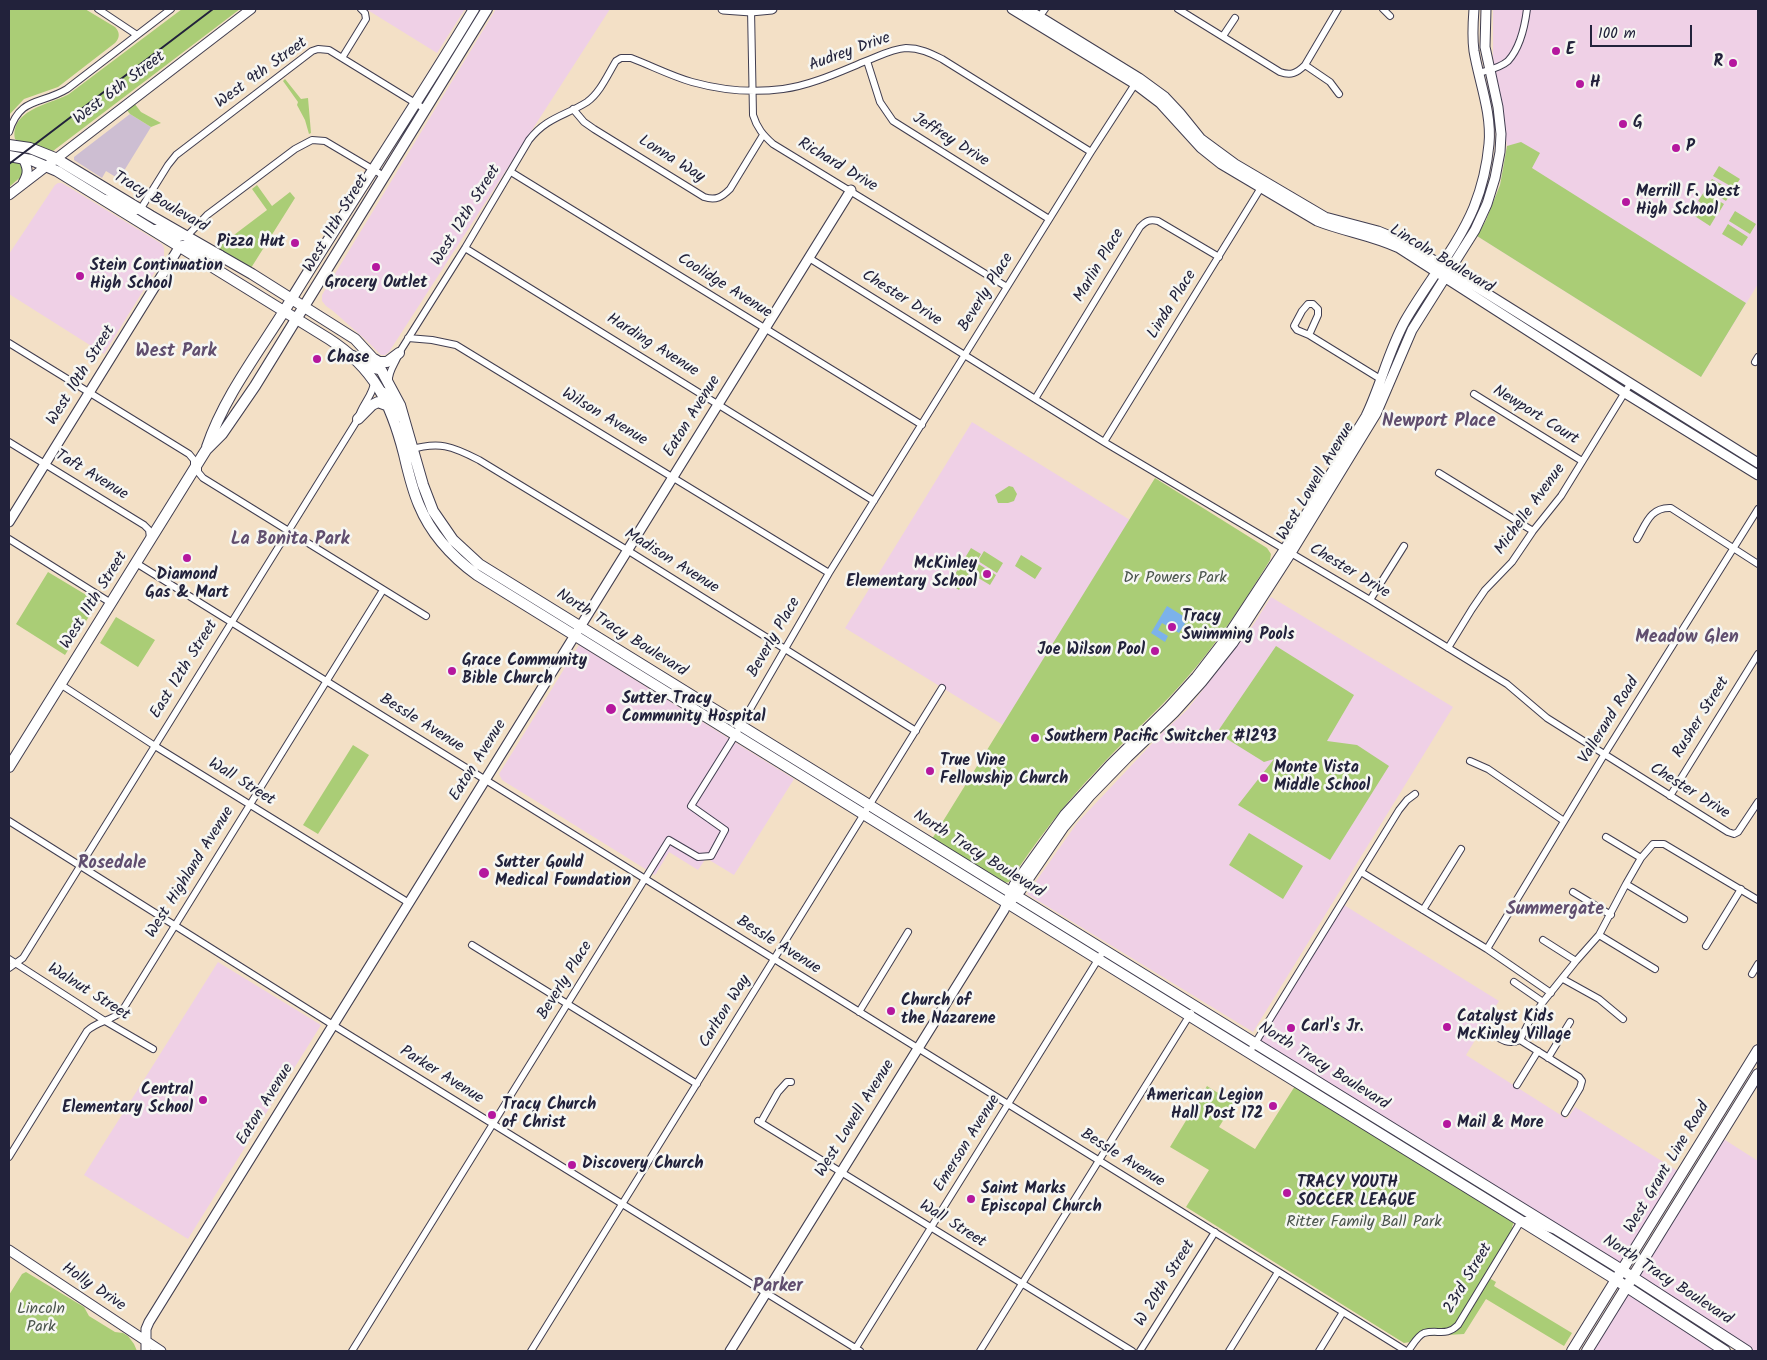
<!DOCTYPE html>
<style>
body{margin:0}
#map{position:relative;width:1767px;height:1360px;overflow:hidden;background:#f3e0c6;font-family:Kalam,sans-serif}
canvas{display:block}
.frame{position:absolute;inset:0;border:10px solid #22223b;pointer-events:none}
.scale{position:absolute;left:1590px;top:25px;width:102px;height:22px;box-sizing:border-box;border:2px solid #22223b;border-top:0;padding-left:6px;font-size:15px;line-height:18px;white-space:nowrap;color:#22223b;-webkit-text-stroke:4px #f6f6f2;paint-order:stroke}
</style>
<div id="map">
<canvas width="1767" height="1360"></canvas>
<div class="frame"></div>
<div class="scale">100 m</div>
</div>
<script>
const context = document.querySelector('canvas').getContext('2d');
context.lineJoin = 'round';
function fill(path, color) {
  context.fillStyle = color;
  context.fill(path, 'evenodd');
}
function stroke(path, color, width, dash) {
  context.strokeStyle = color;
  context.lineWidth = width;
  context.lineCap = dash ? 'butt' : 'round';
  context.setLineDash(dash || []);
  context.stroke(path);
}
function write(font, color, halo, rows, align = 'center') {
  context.font = font + ' Kalam,sans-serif';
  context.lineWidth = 5;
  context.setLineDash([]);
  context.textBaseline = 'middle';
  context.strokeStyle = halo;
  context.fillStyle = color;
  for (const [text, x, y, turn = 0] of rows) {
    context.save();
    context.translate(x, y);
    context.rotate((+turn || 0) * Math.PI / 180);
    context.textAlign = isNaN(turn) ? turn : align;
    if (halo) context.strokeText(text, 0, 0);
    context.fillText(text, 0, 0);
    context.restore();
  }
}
fill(new Path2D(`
 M366,9h99l-28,44z
 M496,9h114l-221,343 -4,3h-4l-14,-14 -34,-30 -7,-5 -4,-5v-6z
 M1493,9h265v275l-57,93 -224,-141 9,-16 14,-35 7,-39 -14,-89z
 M58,183h4l100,61 2,4v9l-60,97 -95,-60v-40l46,-69z
 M972,422l158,98 -127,205 -158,-97z
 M1271,597l182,110 -200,325 -226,-138 50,-71 84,-89 26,-24 65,-83z
 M579,645l215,134 -60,96 -28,-17 -8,12 -29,-18 -14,23 -153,-95 -3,-6z
 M1344,905l155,96 -33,54 101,64 8,-12 106,66 -59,91 -363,-223z
 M218,962l103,63 -133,214 -104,-64z
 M1722,1138l36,23v190h-4l-117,-75z
 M1629,1291l93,60h-132z`), '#efd0e6');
fill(new Path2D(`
 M130,114l21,13 -32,52 -13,-8 -4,7 -28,-18v-3z`), '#cdbed2');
fill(new Path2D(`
 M9,9h76l30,18c5,5 5,11 0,16l-57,44 -34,12 -15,16z
 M182,9h58l-187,142 -35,-10 -3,-2c-5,-30 37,-35 54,-45z
 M285,79l16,20 7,-1 3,35 -2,1 -4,-14 -8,-15 1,-3 -15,-21z
 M134,103l7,9 20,11 -10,4 -21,-13 -4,-5z
 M1521,142l19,11 -8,15 214,135 -45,74 -224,-141 9,-16 14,-35 7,-39z
 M9,161l9,1 5,6v7l-14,12z
 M1719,166l21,13 -6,9 -21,-12z
 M1712,179l20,12 -6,10 -21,-13z
 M257,185l15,21 18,-14 5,6 -44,70 -32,-19 3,-5 45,-34 -15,-21z
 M1704,192l20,12 -6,10 -20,-13z
 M1696,204l20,12 -6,10 -20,-13z
 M1735,211l21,13 -6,10 -21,-13z
 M1728,224l20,13 -6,9 -20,-12z
 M1155,478l112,70 4,6 -1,6c-26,42 -53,84 -86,121 -28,32 -60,59 -88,90 -33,34 -61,72 -87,111l-5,1 -72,-44z
 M1009,486l4,1 4,7 -3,7 -6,2h-10l-3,-8z
 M971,548l10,6 -22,36 -10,-6z
 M984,551l19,12 -6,10 -19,-12z
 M1021,555l21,13 -7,11 -20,-13z
 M977,563l19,12 -6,10 -20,-12z
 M48,572l50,30 -33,53 -49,-31z
 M116,617l39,23 -17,27 -38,-24z
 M1276,646l78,49 -27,46 30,4 32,21 -59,94 -92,-55 36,-46 -10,3 -37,-23 -9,-8z
 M353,745l16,10 -51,79 -15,-9z
 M1249,833l54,33 -20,33 -54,-34z
 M1207,1086l27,17 -15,24 36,22 40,-63 219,136 -2,5 7,4 -30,47 7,4 -2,4 78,47 -8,13 -78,-47 -22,35 -35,2 -9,-2 -9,8 -7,1 -218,-136 23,-37 -39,-23z
 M26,1272l58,35 5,9 26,16 8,1 5,3 6,8 3,7h-128v-56l13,-21z`), '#aacd76');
fill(new Path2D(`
 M1167,606l21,13 -9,14 -17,-10 -4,7 10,6 -3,6 -14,-9z`), '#7cb2eb');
const street = new Path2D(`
 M98,9l39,26
 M751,9l2,106c4,13 10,20 20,29l234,143
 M1178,9l102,63c11,4 17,1 25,-7l33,-56
 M1383,9l7,7
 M1037,20l8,-11
 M1223,36l12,-18
 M342,58l24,-39 -1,-6 -4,-4
 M867,61l13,41 13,19 156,98
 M1305,65l25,17 9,12
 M1479,73c10,-3 21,-5 29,-12 12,-13 17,-36 19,-52
 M573,109l11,13 10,7 110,68c12,4 18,0 26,-8l33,-54
 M9,132c11,-36 32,-27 58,-43l104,-80
 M511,172l411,253
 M105,198l8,1 21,13 6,-2 28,-45 8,-10 136,-104 6,-2 11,1 96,59
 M151,228h7l21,10 8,-2 20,-21 88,-66 17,-9 13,1 59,35
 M465,248l409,253
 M809,258l295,184 266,158 137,84 40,34 181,114 6,2 4,-2 20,-30
 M1309,335l9,-20v-6l-5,-5h-5l-6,7 -8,15 3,4 12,5 73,45
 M408,338l24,2 24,5 373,228
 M9,343l180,111 5,6v7
 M353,354l11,5 10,11 10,2
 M1755,362l3,-5
 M389,381c-1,-10 7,-18 10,-28l66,-105 64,-108c18,-23 36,-24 58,-38 13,-9 21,-28 29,-41l5,-3h10c21,8 40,18 61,24 29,8 61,11 91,7 29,-4 56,-17 83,-28 13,-5 26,-12 40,-13 14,0 24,5 36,11l149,93
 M379,389l8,3 13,26
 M1474,394l108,67
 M1035,399l105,-172c6,-6 9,-8 18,-6l61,36
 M9,442l135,83 5,5 1,8
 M1104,442l158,-256
 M409,450c30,-9 43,-4 70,10l148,90 289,181
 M198,464v8l5,6 223,138
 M1439,473l94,58
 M9,539l102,64
 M1637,539c9,-15 13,-32 34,-31l87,56
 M136,563l1270,788
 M1370,600l34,-54
 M1448,648l24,-39 13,-19 27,-28 21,-31 28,-35 69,-112
 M60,684l95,62 254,157
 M1470,761l18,8 76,52
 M1670,796l88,-142
 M9,821l324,204 527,326
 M1606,837l35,21
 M1361,872l126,77 64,44
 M1626,884l58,35
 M1573,892l38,23
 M1423,910l38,-61
 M1599,935l56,34
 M1543,940l33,21
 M472,945l225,139
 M1706,946l35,-57
 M1487,949l117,-194 154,-246
 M9,959l96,62 48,28
 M9,968l14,-10 335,-539c3,-14 16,-24 16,-38
 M1752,974l6,-10
 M1563,979l36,20 24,20
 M1514,982l29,20
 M859,1012l49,-80
 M1486,1030c12,7 20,16 34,10
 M1520,1040l9,-18 14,-20 33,-41 23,-26 27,-51 15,-26 12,-14h11l94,56
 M1520,1040l59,37 3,4 -2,7 -15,25
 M1249,1053l150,-243 8,-10 8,-6
 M1548,1058l22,-36
 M1517,1085l21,-34
 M758,1121l374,230
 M761,1122l17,-30 9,-10h4
 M9,1157l78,-126c10,-10 25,-10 35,-20l261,-421
 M352,1351l317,-511 29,17 13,-1 14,-26 -34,-24 40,-64 98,-169 262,-421 46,-71
 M531,1351l411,-663
 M854,1351l250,-401
 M980,1351l211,-338
 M1140,1351l75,-119
 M1229,1351l49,-79
 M1319,1351l24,-39
 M1408,1351c4,-5 10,-16 16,-18 14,-4 22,4 34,-8l63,-104c13,-6 21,10 36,9`);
const secondary = new Path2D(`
 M723,9l28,2 21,-2
 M1012,9l123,75 25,19 41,45 20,16 96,57c28,11 54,14 82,27l226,145 133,82
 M1027,9l112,69 26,19 15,16 21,26 34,25 90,53 53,14 17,7 27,15 336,210
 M23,158c5,10 6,15 0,25
 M9,195l242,-186
 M9,522l171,-276c14,-4 24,11 40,9
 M1012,900l9,-10 43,-63 26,-31 38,-39 46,-44 28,-31 31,-39 58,-90 85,-139 36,-84 63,-100 12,-26 8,-26 5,-26 1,-18 -3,-27 -13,-60 1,-38
 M9,1250l152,101
 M146,1351v-22l3,-7 702,-1132
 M730,1351l274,-441 10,-25 51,-71 45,-49 58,-57 28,-31 30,-39 58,-88 82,-134c15,-31 22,-64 39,-95 21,-37 53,-75 69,-114 8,-20 13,-41 15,-63 3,-31 -10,-63 -15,-93 -2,-14 -1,-29 0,-42`);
const primary = new Path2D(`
 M9,145l21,3 25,10 96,58 101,58 103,65 23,25 22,41 23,80 10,26 20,29 26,24 1135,701 133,86
 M9,156l22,4 26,11 272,168c45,29 62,64 75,115 4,17 8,35 15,51 12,29 32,51 58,70l1133,701 115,75
 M374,359l5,3h8l12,-9
 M358,419l14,-14 6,-3 11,4
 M207,447c17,-50 51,-94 79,-139 61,-100 127,-198 188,-299
 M9,767l197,-317 16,-16 33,-48 232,-377
 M1572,1351l186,-301
 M1587,1351l171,-277`);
stroke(street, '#413e50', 8);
stroke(secondary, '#413e50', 11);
stroke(primary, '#413e50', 12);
stroke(street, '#fff', 6);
stroke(secondary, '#fff', 9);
stroke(primary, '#fff', 10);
stroke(new Path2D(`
 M9,164l204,-155`), '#22223b', 2);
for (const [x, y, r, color] of [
 [1556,51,5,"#b5179e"],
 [1733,63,5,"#b5179e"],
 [1580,84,5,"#b5179e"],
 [1623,124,5,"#b5179e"],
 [1676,148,5,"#b5179e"],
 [1626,202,5,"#b5179e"],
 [295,243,5,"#b5179e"],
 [376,267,5,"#b5179e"],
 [80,276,5,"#b5179e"],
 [317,359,5,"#b5179e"],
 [187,558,5,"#b5179e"],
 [987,574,5,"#b5179e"],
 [1172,627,5,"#b5179e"],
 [1155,651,5,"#b5179e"],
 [452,671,5,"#b5179e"],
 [611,709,6,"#b5179e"],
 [1035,738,5,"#b5179e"],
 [930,771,5,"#b5179e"],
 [1264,778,5,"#b5179e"],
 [484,873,6,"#b5179e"],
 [891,1011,5,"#b5179e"],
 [1447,1027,5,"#b5179e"],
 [1291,1028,5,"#b5179e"],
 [203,1100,5,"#b5179e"],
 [1273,1106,5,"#b5179e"],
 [492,1115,5,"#b5179e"],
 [1447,1124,5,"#b5179e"],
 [572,1165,5,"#b5179e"],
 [1287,1193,5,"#b5179e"],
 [971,1199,5,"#b5179e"]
]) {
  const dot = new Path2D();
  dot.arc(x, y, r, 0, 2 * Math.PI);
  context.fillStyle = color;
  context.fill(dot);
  stroke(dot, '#f6f6f2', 2);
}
write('bold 16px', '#22223b', '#f6f6f2', [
 ["E",1566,51],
 ["R",1723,63,"right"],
 ["H",1590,84],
 ["G",1633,124],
 ["P",1686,148],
 ["Merrill F. West",1636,193],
 ["High School",1636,211],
 ["Pizza Hut",285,243,"right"],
 ["Stein Continuation",90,267],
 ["High School",90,285],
 ["Grocery Outlet",376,284,"center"],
 ["Chase",327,359],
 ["McKinley",977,565,"right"],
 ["Elementary School",977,583,"right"],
 ["Diamond",187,576,"center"],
 ["Gas & Mart",187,594,"center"],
 ["Tracy",1182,618],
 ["Swimming Pools",1182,636],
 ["Joe Wilson Pool",1145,651,"right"],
 ["Grace Community",462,662],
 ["Bible Church",462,680],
 ["Sutter Tracy",622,700],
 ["Community Hospital",622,718],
 ["Southern Pacific Switcher #1293",1045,738],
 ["True Vine",940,762],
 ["Fellowship Church",940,780],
 ["Monte Vista",1274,769],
 ["Middle School",1274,787],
 ["Sutter Gould",495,864],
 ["Medical Foundation",495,882],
 ["Church of",901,1002],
 ["the Nazarene",901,1020],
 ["Catalyst Kids",1457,1018],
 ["McKinley Village",1457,1036],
 ["Carl's Jr.",1301,1028],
 ["Central",193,1091,"right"],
 ["Elementary School",193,1109,"right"],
 ["American Legion",1263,1097,"right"],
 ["Hall Post 172",1263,1115,"right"],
 ["Tracy Church",502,1106],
 ["of Christ",502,1124],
 ["Mail & More",1457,1124],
 ["Discovery Church",582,1165],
 ["TRACY YOUTH",1297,1184],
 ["SOCCER LEAGUE",1297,1202],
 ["Saint Marks",981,1190],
 ["Episcopal Church",981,1208]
], 'left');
write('16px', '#22223b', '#f6f6f2', [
 ["Audrey Drive",850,53,-20],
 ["West 9th Street",262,74,-36],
 ["West 6th Street",120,89,-37],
 ["Jeffrey Drive",950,141,32],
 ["Lonna Way",671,160,32],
 ["Richard Drive",837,166,31],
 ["Tracy Boulevard",160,203,30],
 ["West 12th Street",467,216,-58],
 ["West 11th Street",337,224,-59],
 ["Lincoln Boulevard",1441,260,31],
 ["Marlin Place",1100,266,-59],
 ["Coolidge Avenue",724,287,32],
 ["Beverly Place",987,293,-58],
 ["Chester Drive",901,299,32],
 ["Linda Place",1173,305,-58],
 ["Harding Avenue",652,346,32],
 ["West 10th Street",82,376,-58],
 ["Newport Court",1535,416,32],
 ["Eaton Avenue",693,417,-58],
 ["Wilson Avenue",604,418,31],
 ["Taft Avenue",91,476,31],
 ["West Lowell Avenue",1317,482,-59],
 ["Michelle Avenue",1531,510,-54],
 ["Madison Avenue",671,562,32],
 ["Chester Drive",1349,572,31],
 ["West 11th Street",95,601,-58],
 ["North Tracy Boulevard",621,634,32],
 ["Beverly Place",775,638,-60],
 ["East 12th Street",185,670,-58],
 ["Rusher Street",1702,718,-58],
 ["Vallerand Road",1610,721,-58],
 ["Bessle Avenue",421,724,32],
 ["Eaton Avenue",479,761,-58],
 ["Wall Street",241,783,32],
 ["Chester Drive",1689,792,32],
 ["North Tracy Boulevard",978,855,32],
 ["West Highland Avenue",191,873,-58],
 ["Bessle Avenue",778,946,32],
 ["Beverly Place",566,981,-58],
 ["Walnut Street",88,993,32],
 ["Carlton Way",726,1012,-58],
 ["North Tracy Boulevard",1323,1067,32],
 ["Parker Avenue",441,1076,32],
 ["Eaton Avenue",266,1105,-58],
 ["West Lowell Avenue",856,1119,-58],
 ["Emerson Avenue",968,1144,-58],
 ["Bessle Avenue",1122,1159,32],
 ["West Grant Line Road",1668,1168,-59],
 ["Wall Street",952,1225,32],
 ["23rd Street",1469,1279,-59],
 ["North Tracy Boulevard",1667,1281,33],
 ["W 20th Street",1166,1284,-58],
 ["Holly Drive",93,1288,34]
]);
write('16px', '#4b554d', '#f6f6f2', [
 ["Dr Powers Park",1175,579],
 ["Ritter Family Ball Park",1364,1223],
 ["Lincoln",41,1310],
 ["Park",41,1328]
]);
write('bold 18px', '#604e6e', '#f6f6f2', [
 ["West Park",176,353],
 ["Newport Place",1439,423],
 ["La Bonita Park",290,541],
 ["Meadow Glen",1687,639],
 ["Rosedale",112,865],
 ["Summergate",1555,911],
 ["Parker",778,1288]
]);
</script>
